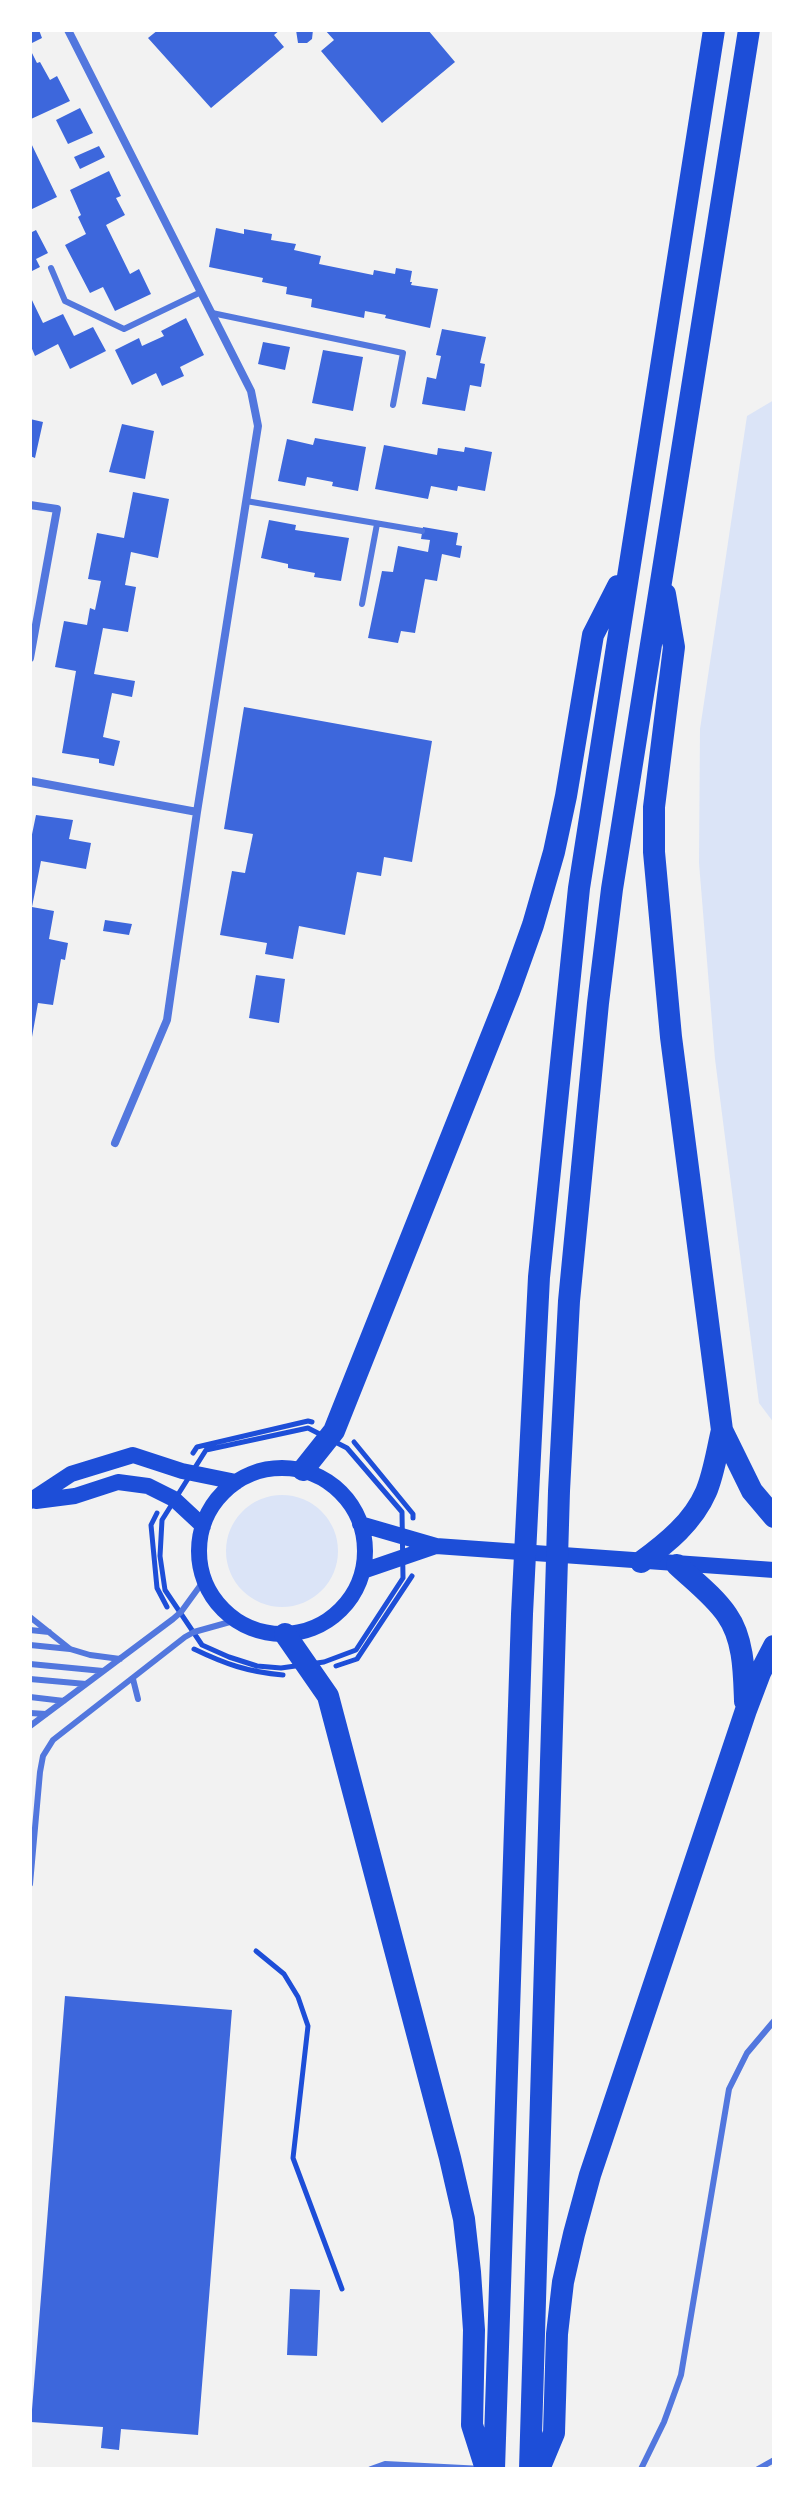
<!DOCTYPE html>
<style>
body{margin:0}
#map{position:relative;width:804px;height:2499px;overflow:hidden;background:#f2f2f2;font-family:"Sofia Sans Condensed",sans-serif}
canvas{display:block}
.frame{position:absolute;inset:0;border:32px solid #fff;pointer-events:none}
</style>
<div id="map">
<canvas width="804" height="2499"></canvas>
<div class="frame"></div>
</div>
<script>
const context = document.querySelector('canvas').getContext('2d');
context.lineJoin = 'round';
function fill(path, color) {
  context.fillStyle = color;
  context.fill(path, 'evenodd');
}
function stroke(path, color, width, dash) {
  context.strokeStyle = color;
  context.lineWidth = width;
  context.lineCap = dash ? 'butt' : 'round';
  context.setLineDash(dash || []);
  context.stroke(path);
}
fill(new Path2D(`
 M774,400v1023l-15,-20 -44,-344 -16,-196 1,-134 47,-313z
 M226 1551a56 56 0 1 1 112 0a56 56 0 1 1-112 0Z`), '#dbe4f7');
fill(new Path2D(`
 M30,30h9l3,8 -12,6z
 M158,30h122l-6,5 10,12 -73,61 -63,-70z
 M296,30h17l-1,9 -5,4h-9z
 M325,30h103l27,32 -73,61 -61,-72 13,-11z
 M30,49l7,14 3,-1 10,18 7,-4 13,25 -39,18z
 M80,108l13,25 -25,11 -12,-24z
 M30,141l27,56 -27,13z
 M99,146l6,11 -25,12 -6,-12z
 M109,171l12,25 -5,2 9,17 -19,10 24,49 9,-5 12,25 -36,17 -12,-24 -13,6 -25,-48 21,-11 -8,-17 3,-2 -11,-25z
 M216,228l28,6v-5l28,5 -1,6 25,4 -2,6 27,6 -2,8 54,11 1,-5 21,4 1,-6 16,3 -2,11h2l-1,3 27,4 -8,39 -45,-10 1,-3 -21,-4 -1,7 -53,-11 1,-8 -26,-5 1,-7 -25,-5 1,-4 -54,-11z
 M36,230l12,23 -12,6 4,8 -10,5v-39z
 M30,296l13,27 20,-9 11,22 19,-9 13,24 -36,18 -12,-25 -23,12 -5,-12z
 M186,318l18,37 -24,12 4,9 -22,10 -6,-13 -24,12 -17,-35 24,-12 3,8 22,-10 -3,-5z
 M442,329l44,8 -6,26 5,1 -4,23 -11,-2 -5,26 -43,-7 5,-27 9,2 5,-23 -5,-1z
 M263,342l27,5 -5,23 -27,-6z
 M323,350l40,7 -10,54 -41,-8z
 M30,419l13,3 -8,36 -5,-2z
 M122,424l32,7 -9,48 -36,-7z
 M315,438l51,9 -8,44 -26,-5 1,-4 -26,-5 -2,9 -27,-5 9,-42 26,6z
 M384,445l53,10 1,-7 26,4 1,-5 27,5 -7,39 -27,-5 -1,5 -26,-5 -3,13 -53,-10z
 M133,492l36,7 -11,59 -27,-6 -6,33 11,2 -8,45 -25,-4 -9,46 41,7 -3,16 -20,-4 -9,44 17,4 -6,25 -15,-3v-4l-37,-6 14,-82 -21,-4 9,-46 23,4 3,-17 5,2 6,-29 -13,-2 9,-46 27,5z
 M269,520l27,5 -1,5 54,8 -8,43 -27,-4 1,-4 -27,-5v-4l-27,-6z
 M423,527l35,6 -2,12 6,1 -2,12 -18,-4 -5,27 -12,-2 -10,54 -14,-2 -3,12 -30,-5 14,-67 11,1 5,-26 30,6 2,-12 -9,-1z
 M244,707l188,34 -20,121 -28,-5 -3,19 -24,-4 -12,63 -46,-9 -6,33 -28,-5 2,-11 -47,-8 12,-64 13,2 8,-39 -29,-5z
 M36,815l37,5 -4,19 22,4 -5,26 -45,-8 -9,46 22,4 -5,28 19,4 -3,17 -4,-1 -8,46 -15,-2 -6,34 -2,-193z
 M105,920l27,4 -3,11 -26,-4z
 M256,975l29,4 -6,44 -30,-5z
 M65,1996l167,14 -34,425 -77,-6 -2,21 -18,-2 2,-21 -72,-5z
 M290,2289l30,1 -3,66 -30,-1z`), '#3d67dc');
stroke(new Path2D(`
 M308,1428l39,20 55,64 1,66 -47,72 -32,12 -43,6 -24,-2 -28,-9 -27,-12 -37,-55 -5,-34 2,-36 44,-70z
 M354,1442l59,72v4
 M193,1453l4,-6 111,-26 4,1
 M157,1513l-6,12 6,63 10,19
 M194,1649c31,15 54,23 89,26
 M336,1666l21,-7 55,-83
 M256,1951l28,23 14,23 10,29 -15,132 49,131`), '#1d4ed8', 5);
stroke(new Path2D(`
 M51,268l14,33 59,28 77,-37
 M212,313l191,40 -10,52
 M246,501l176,30
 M362,604l15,-80
 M30,1617l40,32 20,6 30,4
 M30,1630l19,2
 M30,1645l40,4
 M30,1664l73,7
 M30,1679l56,5
 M133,1679l5,20
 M30,1697l34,4
 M30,1713l16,1
 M30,1726l143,-107 8,-7 24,-33
 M30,1884l10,-112 3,-16 10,-16 132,-103 9,-5 43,-12
 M371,2469l14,-5 98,5
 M641,2469l23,-47 17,-47 48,-286 18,-36 27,-32
 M758,2469l16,-9`), '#5277de', 6);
stroke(new Path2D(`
 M68,30l183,361 7,35 -61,386 -30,208 -52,123
 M30,505l27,4 -27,149
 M30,781l167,31`), '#5277de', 8);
stroke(new Path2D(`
 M199 1551a83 83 0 1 1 166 0a83 83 0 1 1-166 0Z
 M30,1501l41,-27 62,-19 49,16 54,11
 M36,1501l39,-5 43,-14 30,4 26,13 29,27
 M360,1524l76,22 338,24
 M363,1571l73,-25`), '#1d4ed8', 16);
stroke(new Path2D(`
 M665,594l9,53 -20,160v45l17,185 51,393 30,61 22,26
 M303,1470l31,-39 175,-439 24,-67 21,-73 12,-56 27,-161 25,-49
 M641,1562c26,-19 52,-40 65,-70 8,-19 11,-41 16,-62
 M677,1565c17,16 37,31 50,50 17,24 17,58 18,86
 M285,1634l43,62 122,462 14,61 6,53 4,58 -2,95 14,44
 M494,2469l28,-855 17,-337 40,-389 135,-858
 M530,2469l29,-978 10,-190 29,-298 14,-114 137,-859
 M539,2469l15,-36 3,-99 6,-52 11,-48 16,-59 156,-465 14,-37 14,-27`), '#1d4ed8', 22);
</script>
